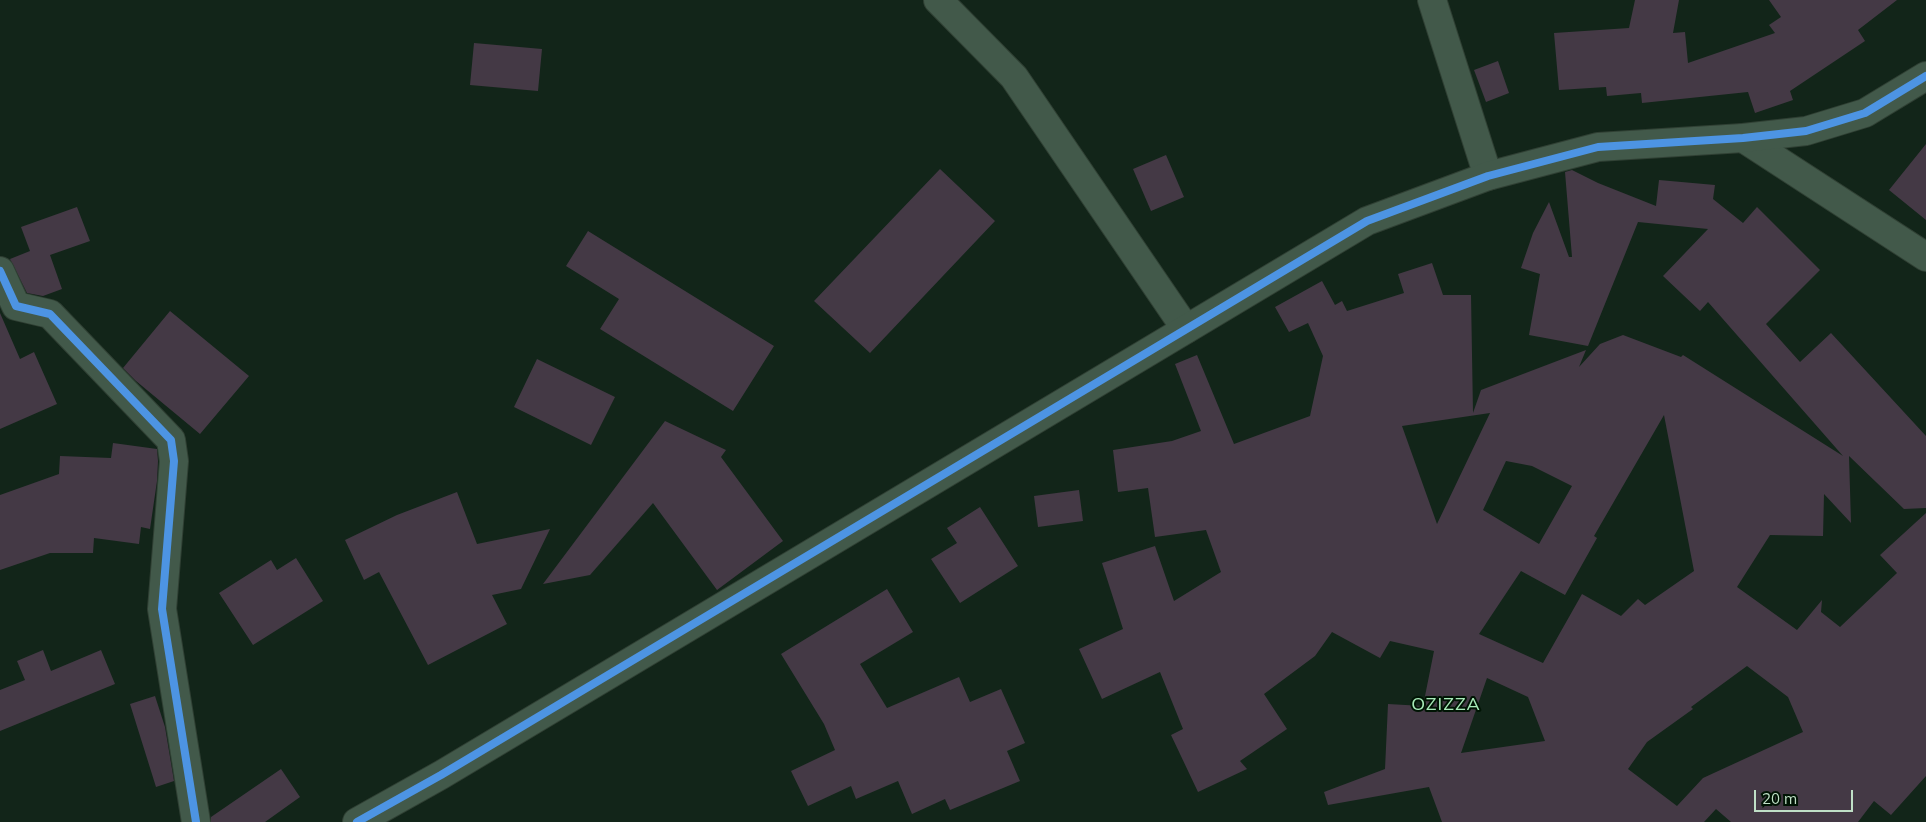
<!DOCTYPE html>
<style>
body{margin:0}
#map{position:relative;width:1926px;height:822px;overflow:hidden;background:#122519;font-family:Mulish,sans-serif}
canvas{display:block}
.scale{position:absolute;left:1754px;top:790px;width:99px;height:22px;box-sizing:border-box;border:2px solid #bfdfc6;border-top:0;padding-left:6px;font-size:15px;line-height:18px;white-space:nowrap;color:#bfdfc6;-webkit-text-stroke:4px #001404;paint-order:stroke}
</style>
<div id="map">
<canvas width="1926" height="822"></canvas>
<div class="scale">20 m</div>
</div>
<script>
const context = document.querySelector('canvas').getContext('2d');
context.lineJoin = 'round';
function fill(path, color) {
  context.fillStyle = color;
  context.fill(path, 'evenodd');
}
function stroke(path, color, width, dash) {
  context.strokeStyle = color;
  context.lineWidth = width;
  context.lineCap = dash ? 'butt' : 'round';
  context.setLineDash(dash || []);
  context.stroke(path);
}
function write(font, color, halo, rows, align = 'center') {
  context.font = font + ' Mulish,sans-serif';
  context.lineWidth = 4;
  context.setLineDash([]);
  context.textBaseline = 'middle';
  context.strokeStyle = halo;
  context.fillStyle = color;
  for (const [text, x, y, turn = 0] of rows) {
    context.save();
    context.translate(x, y);
    context.rotate((+turn || 0) * Math.PI / 180);
    context.textAlign = isNaN(turn) ? turn : align;
    if (halo) context.strokeText(text, 0, 0);
    context.fillText(text, 0, 0);
    context.restore();
  }
}
fill(new Path2D(`
 M1635,0h44l-6,33 12,-1 3,31 87,-30 -6,-8 12,-8 -12,-17h128l-39,30 7,11 -75,50 3,9 -38,13 -7,-21 -106,11 -1,-10 -34,3 -1,-9 -47,3 -5,-57 75,-5z
 M474,43l68,6 -4,42 -68,-6z
 M1498,61l11,32 -23,9 -12,-32z
 M1926,144v76l-37,-30z
 M1166,155l18,42 -33,14 -18,-42z
 M940,169l55,52 -125,132 -56,-52z
 M1572,170l26,13 58,23 3,-26 56,5 -2,14 30,24 14,-16 63,63 -54,54 34,38 31,-29 95,103v72l-22,1 -55,-53 2,67 -27,-29 -1,42 -53,-1 -33,52 60,43 25,-30 -1,12 19,15 57,-54 -17,-18 46,-42v263l-35,39 -17,-14 -16,21h-127l-15,-13 -12,13h-262l-13,-35 -101,18 -4,-13 61,-23 3,-65 35,2 11,-55 -44,-10 -10,17 -48,-26 -17,24 -51,38 23,35 -47,32 7,8 -49,23 -27,-57 12,-6 -23,-57 -58,27 -23,-50 44,-20 -21,-66 53,-17 19,55 47,-29 -15,-42 -51,7 -7,-49 -30,4 -5,-42 59,-9 29,-10 -26,-67 22,-9 37,89 76,-28 13,-60 -15,-33 -19,9 -14,-25 47,-26 13,24 7,-4 5,10 57,-18 -6,-19 34,-11 11,32h28l2,118 8,-23 105,-40 -7,17 21,-23 23,-9 58,22 2,-2 160,101 -135,-154 -8,9 -37,-35 45,-47 -70,-7 -50,124 -59,-11 11,-61 -19,-6 12,-35 16,-31 20,55h3l-7,-85zM1490,413l-53,111 -35,-98zM1664,415l30,156 -49,34 -7,-6 -17,17 -39,-22 -39,69 -64,-29 42,-63 44,24 32,-57 -3,-2zM1506,461l26,5 40,20 -33,58 -56,-34zM1747,666l41,31 15,35 -100,46 -26,28 -49,-37 19,-27 46,-33 -2,-2zM1487,678l41,19 17,44 -84,12z
 M77,207l13,34 -40,14 12,34 -19,7 -16,-3 -17,-34 20,-8 -9,-24z
 M588,231l186,115 -41,65 -133,-82 19,-30 -53,-33z
 M170,311l79,65 -49,58 -64,-53 -13,-13z
 M0,313l20,46 14,-7 23,52 -57,25z
 M537,359l78,38 -24,48 -77,-38z
 M665,421l61,29 -5,7 62,84 -66,49 -64,-87 -63,72 -47,9z
 M113,443l44,6 1,12 -1,20 -7,48 -9,-2 -2,17 -45,-6 -1,15h-43l-50,17v-75l59,-21 1,-18 51,2z
 M1079,490l4,31 -45,6 -4,-31z
 M457,492l20,52 73,-15 -29,60 -29,6 15,29 -79,41 -49,-93 -15,8 -19,-40 52,-25z
 M980,507l38,59 -58,37 -29,-44 26,-16 -10,-15z
 M296,558l27,43 -70,44 -34,-52 52,-33 6,10z
 M887,589l26,43 -53,32 27,44 72,-31 11,25 31,-13 24,54 -18,8 13,30 -70,29 -5,-11 -33,15 -14,-33 -42,18 -5,-13 -43,20 -17,-35 44,-21 -11,-26 -43,-70z
 M43,650l8,21 50,-21 14,34 -115,47v-41l25,-10 -8,-19z
 M155,696l10,31 9,54 -18,6 -26,-83z
 M281,769l19,28 -35,25h-54v-5z`), '#443945');
const minor = new Path2D(`
 M938,0l76,77 172,252
 M1432,0l56,176
 M1743,138l183,119
 M0,271l16,35 34,8 121,126 3,21 -12,148 34,213`);
const tertiary = new Path2D(`
 M357,822l84,-47 926,-554 121,-45 110,-29 145,-9 63,-7 59,-18 61,-37`);
stroke(minor, '#304034', 30);
stroke(tertiary, '#304034', 30);
stroke(minor, '#42594a', 28);
stroke(tertiary, '#42594a', 28);
stroke(new Path2D(`
 M0,271l16,35 34,8 121,126 3,21 -12,148 34,213
 M357,822l84,-47 926,-554 121,-45 110,-29 145,-9 63,-7 59,-18 61,-37`), '#4d94e3', 8);
context.letterSpacing = '1px';
write('18px', '#a8ecb9', '#001404', [
 ["OZIZZA",1446,705]
]);
context.letterSpacing = '0px';
</script>
